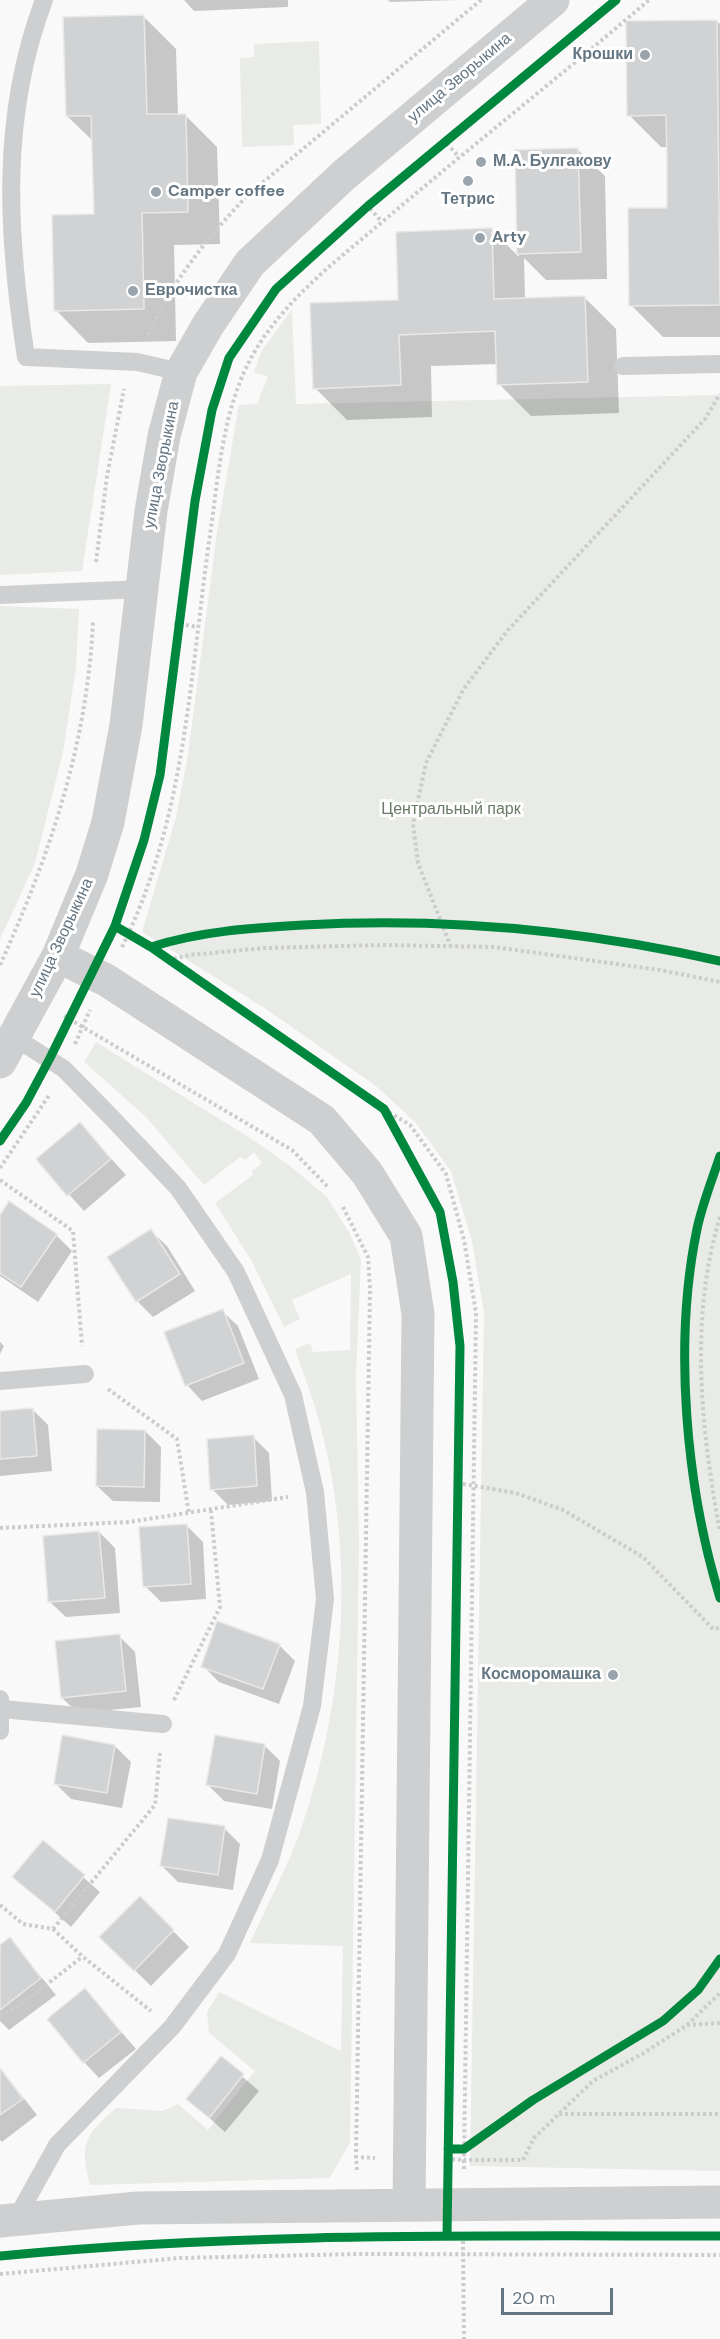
<!DOCTYPE html>
<meta charset="utf-8">
<style>
body{margin:0}
#map{position:relative;width:720px;height:2339px;overflow:hidden;background:#f9f9f9;font-family:"DM Sans",sans-serif}
canvas{display:block}
.scale{position:absolute;left:501px;top:2288px;width:112px;height:27px;box-sizing:border-box;border:3px solid #657683;border-top:0;padding-left:8px;font-size:18px;line-height:21px;white-space:nowrap;color:#657683;-webkit-text-stroke:4px #fff;paint-order:stroke}
</style>
<div id="map">
<canvas width="720" height="2339"></canvas>
<div class="scale">20 m</div>
</div>
<script>
const context = document.querySelector('canvas').getContext('2d');
context.lineJoin = 'round';
function fill(path, color) {
  context.fillStyle = color;
  context.fill(path, 'evenodd');
}
function stroke(path, color, width, dash) {
  context.strokeStyle = color;
  context.lineWidth = width;
  context.lineCap = dash ? 'butt' : 'round';
  context.setLineDash(dash || []);
  context.stroke(path);
}
function write(font, color, halo, rows, align = 'center') {
  context.font = font + ' "DM Sans",sans-serif';
  context.lineWidth = 6;
  context.setLineDash([]);
  context.textBaseline = 'middle';
  context.strokeStyle = halo;
  context.fillStyle = color;
  for (const [text, x, y, turn = 0] of rows) {
    context.save();
    context.translate(x, y);
    context.rotate((+turn || 0) * Math.PI / 180);
    context.textAlign = isNaN(turn) ? turn : align;
    if (halo) context.strokeText(text, 0, 0);
    context.fillText(text, 0, 0);
    context.restore();
  }
}
fill(new Path2D(`
 M319,41l2,83 -28,1 1,20 -52,2 -2,-89 14,-1v-13z
 M292,309l4,95 424,-9v1776l-250,-5 14,-853 -12,-72 -21,-70 -36,-49 -39,-36 -110,-77 -124,-77 34,-115 12,-62 29,-223 22,-127 18,-1 11,-27 -14,-5 7,-20z
 M111,384l-29,187 -82,4v-189z
 M0,606l79,3 -3,58 -13,85 -28,111 -35,76z
 M96,1042l157,98 37,26 37,31 23,37 11,26 -5,116 3,169 -9,597 -20,36 -240,7c-11,-43 -5,-49 26,-77l47,3 15,-7 30,26 47,-59 -46,-38 -2,-21 12,-20 122,59 2,-105 -93,-3c16,-36 35,-71 49,-108 47,-133 58,-284 18,-421 -6,-22 -15,-43 -22,-65l15,-6 3,9 37,-2 1,-76 -59,26 8,19 -16,8 -33,-67 -36,-57 38,-28 -1,-4 10,-8 -8,-11 -9,8 -5,-3 -36,28 -58,-68 -62,-55z`), '#e8ebe6');
fill(new Path2D(`
 M184,0h104v7l-94,4z
 M388,0h70l-68,2z
 M144,17l32,32 2,66h7l32,32 3,97 -46,1 2,96 -88,2 -32,-33 39,-94 -2,-75 -26,-25z
 M717,21l3,3v313h-57l-32,-32 38,-96 -1,-62h-7l-32,-32z
 M578,150l27,26 2,103 -61,1 -22,-22 1,41 59,-2 32,32 3,84 -88,3 -32,-32 -1,-20 -67,2 1,51 -85,3 -32,-32 85,-87 92,-71 27,27 -3,-106z
 M80,1124l46,51 -42,36 -46,-51z
 M0,1217l56,18 16,16 -34,51 -38,-26z
 M151,1231l16,15 28,45 -42,26 -16,-16z
 M222,1311l16,15 21,53 -57,22 -15,-16z
 M0,1342l4,4 -4,8z
 M32,1409l16,16 4,46 -52,5v-63z
 M145,1431l16,16 -1,55 -47,-1 -16,-15z
 M253,1437l16,16 3,48 -44,4 -16,-16z
 M187,1526l16,16 3,57 -45,3 -16,-16z
 M99,1532l16,16 5,65 -54,4 -16,-15z
 M119,1636l16,16 6,55 -63,6 -16,-15z
 M279,1645l16,16 -16,43 -60,-22 -16,-16z
 M264,1745l16,16 -8,48 -48,-8 -16,-16z
 M115,1746l16,16 -9,46 -51,-9 -16,-16z
 M224,1828l16,16 -7,46 -55,-8 -16,-16z
 M43,1842l57,50 -29,35 -57,-51z
 M140,1898l49,49 -38,39 -50,-49z
 M10,1939l46,56 -47,35 -9,-9v-74z
 M85,1990l51,59 -37,29 -15,-16z
 M221,2058l38,33 -34,41 -37,-33z
 M0,2068l37,47 -35,27 -2,-2z`), '#0003');
const building = new Path2D(`
 M144,15l3,99h39l2,98 -46,1 2,96 -90,2 -2,-96 42,-1 -3,-98h-25l-3,-99z
 M717,20l3,285 -91,1 -1,-98h39v-50l-1,-43 -39,1 -1,-95z
 M578,148l3,104 -64,2 -2,-104z
 M492,228l2,71 91,-3 3,86 -91,3 -2,-54 -96,4 2,50 -88,4 -3,-86 88,-3 -2,-68z
 M80,1122l31,37 -44,37 -31,-37z
 M9,1201l48,33 -36,53 -21,-14v-58z
 M151,1229l29,45 -44,28 -29,-45z
 M223,1309l21,54 -59,23 -21,-54z
 M33,1408l4,48 -37,3v-48z
 M97,1429l48,1 -1,57 -48,-1z
 M254,1435l3,51 -47,4 -3,-51z
 M187,1524l4,60 -48,3 -4,-60z
 M99,1531l6,67 -57,4 -5,-66z
 M217,1621l63,23 -17,45 -62,-22z
 M120,1634l6,57 -65,7 -6,-57z
 M62,1735l53,10 -8,48 -53,-9z
 M215,1735l50,9 -8,50 -51,-9z
 M168,1818l57,8 -7,49 -58,-9z
 M43,1840l42,35 -30,37 -43,-35z
 M140,1896l34,34 -40,41 -35,-34z
 M10,1937l31,41 -41,32v-65z
 M85,1988l36,44 -38,31 -36,-44z
 M221,2056l23,18 -35,44 -23,-19z
 M0,2068l23,31 -23,16z`);
fill(building, '#d0d2d3');
stroke(building, '#e8e8e8', 1.5);
stroke(new Path2D(`
 M443,139l16,18
 M366,204l16,18
 M148,335c23,-52 61,-100 101,-141l232,-194
 M96,562l11,-86 17,-87
 M174,623l23,4
 M122,947c65,-131 68,-277 89,-419 8,-59 13,-125 44,-177 33,-55 85,-93 133,-134 86,-73 175,-143 261,-217
 M451,947l-33,-84 -5,-39 13,-61 37,-73 45,-60 197,-211 15,-25
 M168,960l22,-5 75,-7 118,-3 111,2 166,23 60,12
 M0,965c50,-110 88,-223 93,-345
 M64,1016l228,134 36,37
 M75,1044l15,-34
 M384,1109l26,16 36,49 18,66 12,73 -12,847h59l11,-22 59,-57 49,-27 45,-29 33,-32
 M0,1168l50,-74
 M0,1180l73,51 9,115
 M343,1207l25,50 2,32 -14,868
 M720,1217c-31,101 -19,212 0,315
 M108,1389l69,50 12,75
 M457,1483l59,10 47,17 80,47 70,72 7,-1
 M0,1528l129,-6 159,-25
 M174,1700l46,-93 -9,-96
 M0,1905l23,19 30,5 29,27 69,55
 M53,1929l102,-124 5,-52
 M0,2015l14,-5 68,-53
 M687,2025l33,-2
 M559,2114h161
 M446,2159l18,1v10
 M357,2170l-1,-13 19,1
 M463,2241l1,98
 M0,2274l180,-16 177,-4 363,1`), '#cbcccd', 4, [3, 3]);
stroke(new Path2D(`
 M44,0c-44,116 -37,235 -18,357l111,5 44,10
 M623,366l97,-2
 M0,595l143,-6
 M14,1037l50,32 48,49 66,70 58,84 57,123 22,97 10,107 -13,107 -42,154 -43,94 -55,73 -115,118 -41,74
 M0,1381l85,-7
 M2,1709l161,15
 M0,1731v-32`), '#cecfd0', 18);
stroke(new Path2D(`
 M58,956l48,24 216,140 45,53 39,63 12,78 -9,891
 M0,1062l58,-106 34,-82 16,-52 18,-97 25,-214 13,-75 17,-64 27,-47 42,-62 94,-88 209,-175
 M0,2221l138,-13 582,-6`), '#cecfd0', 33);
stroke(new Path2D(`
 M115,926l36,21 233,162 56,103 13,70 7,64 -13,890
 M151,947c50,-16 100,-19 152,-22 140,-8 280,5 417,36
 M0,1141l26,-38 24,-45 65,-132 29,-86 16,-65 35,-274 17,-91 17,-52 47,-69 92,-83 248,-206
 M720,1156c-8,24 -18,49 -23,73 -24,115 -11,258 23,369
 M448,2149h16l69,-49 130,-79 35,-31 22,-31
 M0,2256c240,-24 480,-20 720,-20`), '#00873e', 9);
for (const [x, y, r, color] of [
 [645,55,6,"#99a4ac"],
 [481,162,6,"#99a4ac"],
 [468,181,6,"#99a4ac"],
 [156,192,6,"#99a4ac"],
 [480,238,6,"#99a4ac"],
 [133,291,6,"#99a4ac"],
 [613,1675,6,"#99a4ac"]
]) {
  const dot = new Path2D();
  dot.arc(x, y, r, 0, 2 * Math.PI);
  context.fillStyle = color;
  context.fill(dot);
  stroke(dot, '#fff', 2);
}
write('bold 16px', '#657683', '#fff', [
 ["Крошки",633,55,"right"],
 ["М.А. Булгакову",493,162],
 ["Camper coffee",168,192],
 ["Тетрис",468,200,"center"],
 ["Arty",492,238],
 ["Еврочистка",145,291],
 ["Косморомашка",601,1675,"right"]
], 'left');
write('16px', '#657683', '#fff', [
 ["улица Зворыкина",460,78,-40],
 ["улица Зворыкина",162,465,-79],
 ["улица Зворыкина",62,938,-65]
]);
write('16px', '#687a64', '#fff', [
 ["Центральный парк",451,810]
]);
</script>
